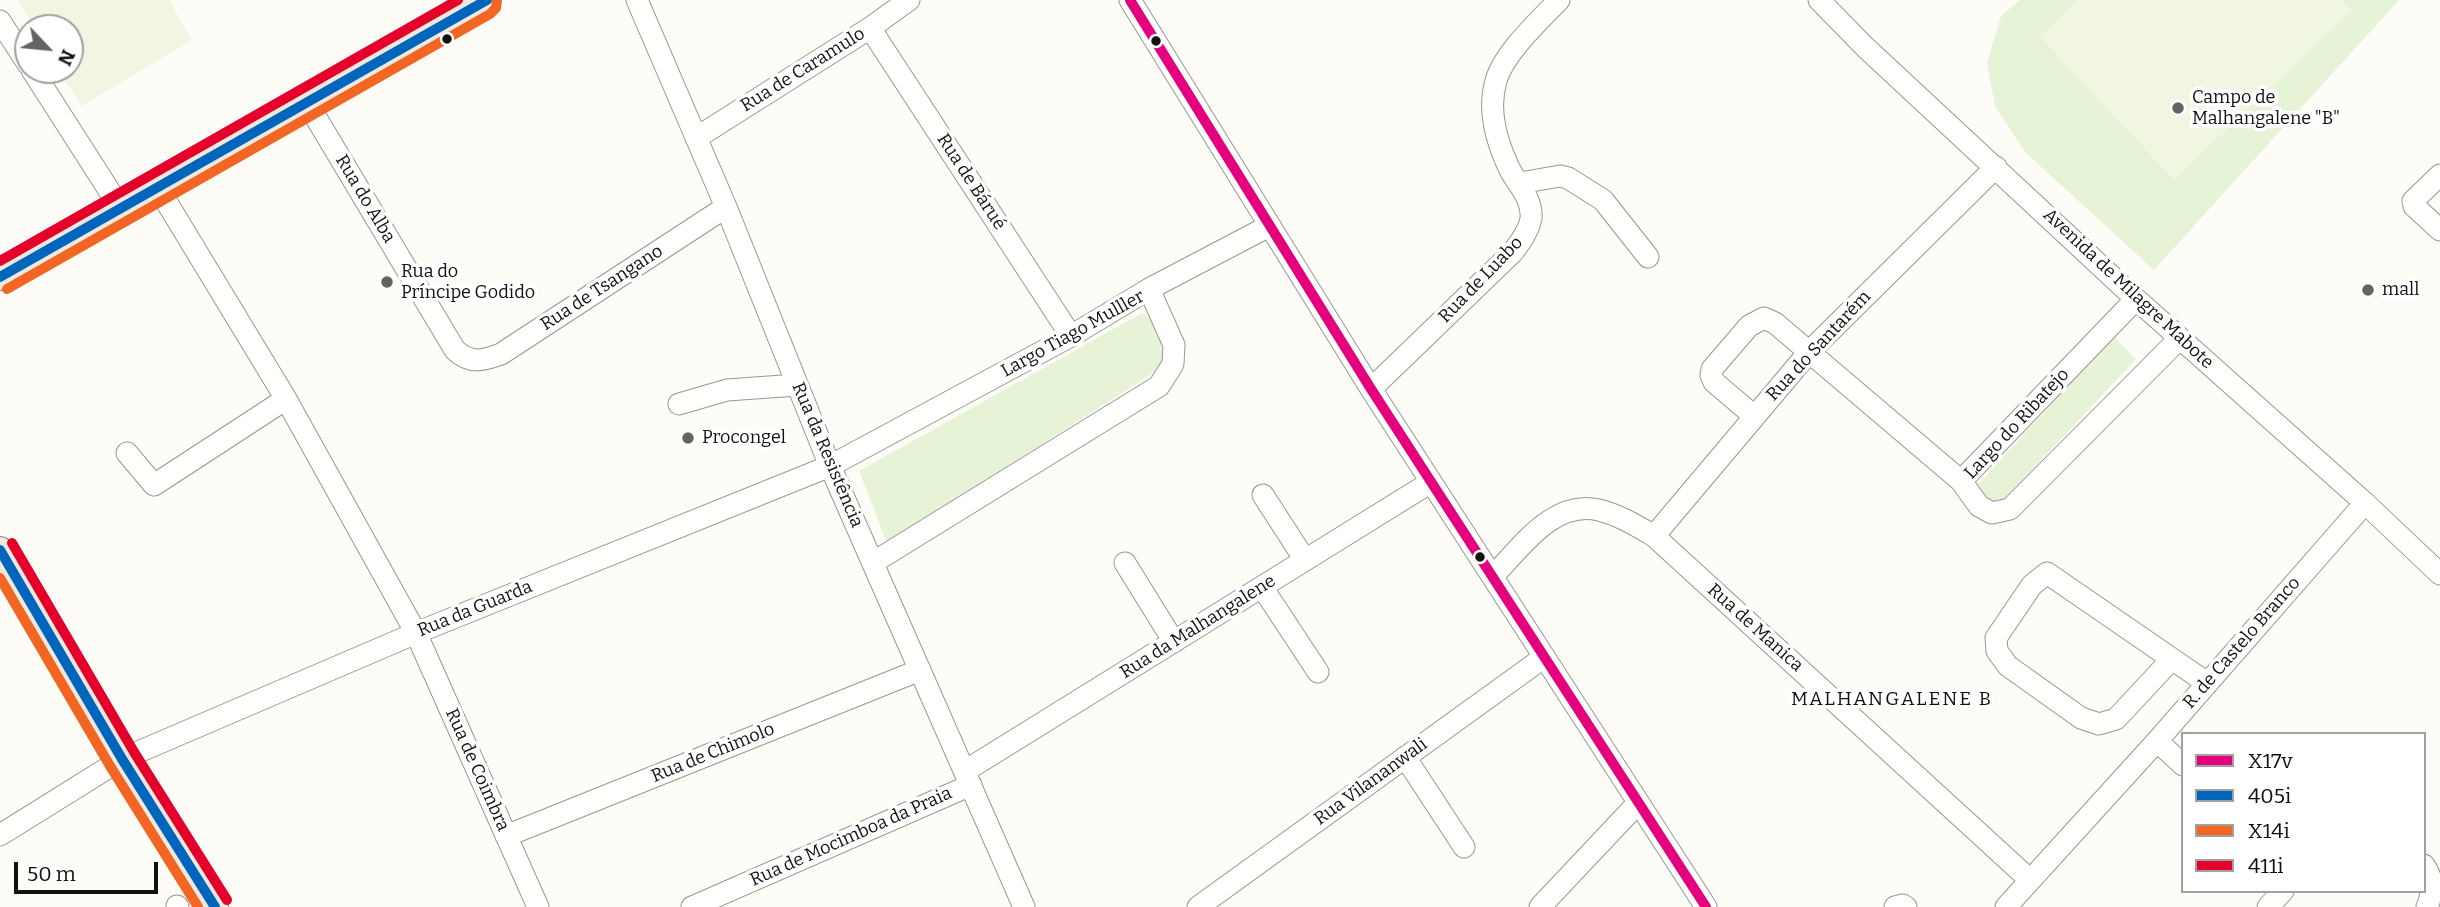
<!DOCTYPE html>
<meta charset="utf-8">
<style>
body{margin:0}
#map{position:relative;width:2440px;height:907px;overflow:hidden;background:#fdfcf7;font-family:Bitter,serif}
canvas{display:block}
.legend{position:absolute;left:2181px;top:732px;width:245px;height:161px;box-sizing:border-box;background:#fff;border:2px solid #a0a0a0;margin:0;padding:9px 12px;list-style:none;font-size:21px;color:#111}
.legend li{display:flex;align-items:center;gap:14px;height:35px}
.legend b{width:35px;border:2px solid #a0a0a0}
.north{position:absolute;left:14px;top:14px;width:70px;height:70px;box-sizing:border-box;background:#fff;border:2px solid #a0a0a0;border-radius:50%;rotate:116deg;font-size:19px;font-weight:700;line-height:28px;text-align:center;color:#111}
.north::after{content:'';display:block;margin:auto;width:24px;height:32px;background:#646362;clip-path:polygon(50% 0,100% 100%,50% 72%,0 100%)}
.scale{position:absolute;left:14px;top:862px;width:144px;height:32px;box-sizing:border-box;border:4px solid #111;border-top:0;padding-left:9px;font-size:21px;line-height:24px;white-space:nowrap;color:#111;-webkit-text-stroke:5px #fff;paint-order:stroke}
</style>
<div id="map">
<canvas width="2440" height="907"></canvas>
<ul class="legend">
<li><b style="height:9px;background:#e5007d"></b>X17v</li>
<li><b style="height:9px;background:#0065bd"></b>405i</li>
<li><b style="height:9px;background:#f26522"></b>X14i</li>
<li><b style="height:9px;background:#e4002b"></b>411i</li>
</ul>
<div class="north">N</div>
<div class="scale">50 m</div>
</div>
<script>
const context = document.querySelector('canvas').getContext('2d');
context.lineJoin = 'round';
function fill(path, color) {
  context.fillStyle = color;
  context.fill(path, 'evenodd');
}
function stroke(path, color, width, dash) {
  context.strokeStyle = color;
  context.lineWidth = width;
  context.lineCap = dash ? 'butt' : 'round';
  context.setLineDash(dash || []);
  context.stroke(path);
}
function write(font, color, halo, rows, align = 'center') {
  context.font = font + ' Bitter,serif';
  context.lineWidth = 7;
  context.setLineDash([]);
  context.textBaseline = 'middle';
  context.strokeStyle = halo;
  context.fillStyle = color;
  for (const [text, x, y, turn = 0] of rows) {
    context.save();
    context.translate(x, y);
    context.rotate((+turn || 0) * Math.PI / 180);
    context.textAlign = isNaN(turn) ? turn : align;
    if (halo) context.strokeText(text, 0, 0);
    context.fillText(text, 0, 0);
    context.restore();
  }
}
fill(new Path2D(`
 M2020,0h379l-245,270 -129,-118 -30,-46 -8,-43 14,-47z
 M1142,313l18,14 11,29 -10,12 -274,175 -28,-72z
 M2113,336l23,23 -134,143 -11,2 -15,-17z`), '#e7f3d7');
fill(new Path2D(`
 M18,0h151l23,40 -111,66 -22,-36h11v-42h-35z
 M2078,0h264l10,10 -178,170 -134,-143z`), '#f0f6e1');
const minor = new Path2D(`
 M637,0l89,207 104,259 194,441
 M1130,0l241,389 335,518
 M1819,0l46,47 271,252 229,204 75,71
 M0,21l28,43
 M870,28l201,308
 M32,70l89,139
 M306,101l149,249c15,14 27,11 46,4l225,-147
 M696,138l174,-110 39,-28
 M2440,175l-27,26 1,5 26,24
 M1520,183l40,-7 8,2 35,22 45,57
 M158,188l128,211 130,234 122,274
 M2136,299l-175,182 18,25 13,7 18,-4 170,-171
 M1371,389l142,-137c8,-11 15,-20 18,-33 2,-20 -13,-34 -21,-49 -13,-27 -23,-59 -14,-89 7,-27 43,-60 63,-81
 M679,404l48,-14 70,-5
 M1754,416l-40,-34 -3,-7 1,-6 37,-43 15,-8 11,5 186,158
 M127,453l27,32 132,-86
 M1263,495l42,65
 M1654,536l155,-184 187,-185
 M874,562l285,-176 14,-22 1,-19 -25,-56
 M1125,563l49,79
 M1493,576c28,-28 60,-77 106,-66 20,5 38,16 55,26l376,344
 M1262,587l56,85
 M2171,660l-55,59 -17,5 -18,-6 -73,-52 -11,-15 -1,-13 36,-53 15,-12 160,110
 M2157,741l26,24
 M1405,757l59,90
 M965,771l466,-289
 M0,835l122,-76 294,-126 414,-167 241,-130 78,-47 120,-63
 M506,836l414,-166
 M2424,865c10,14 9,28 3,42
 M177,906l1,1
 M692,907l279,-122
 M1198,907l345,-249
 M1540,907l98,-104
 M1895,907l8,-2 3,2
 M2006,907l151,-166 208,-238
 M2268,907l15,-16`);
const major = new Path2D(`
 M0,277l487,-277
 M0,550l122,209 93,148`);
stroke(minor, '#979795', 23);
stroke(major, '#858482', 28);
stroke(minor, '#fffffe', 21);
stroke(major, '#ede9dc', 26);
stroke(new Path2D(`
 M1130,0l241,389 335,518`), '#e5007d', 10);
stroke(new Path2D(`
 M0,277l487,-277
 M0,550l122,209 93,148`), '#0065bd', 10);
stroke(new Path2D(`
 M7,289l483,-275 6,-6 1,-8
 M0,578l110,188 88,141`), '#f26522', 10);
stroke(new Path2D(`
 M0,261l458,-261
 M12,543l122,209 93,148`), '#e4002b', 10);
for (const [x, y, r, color] of [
 [447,39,6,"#111"],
 [1156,41,6,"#111"],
 [2178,108,7,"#646362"],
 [387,282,7,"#646362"],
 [2368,290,7,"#646362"],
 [688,438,7,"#646362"],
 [1480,557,6,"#111"]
]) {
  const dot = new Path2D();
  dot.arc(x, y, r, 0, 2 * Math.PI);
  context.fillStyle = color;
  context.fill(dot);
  stroke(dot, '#fff', 2.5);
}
write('18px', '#111', '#fff', [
 ["Rua de Caramulo",803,70,-32],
 ["Rua de Bárué",971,182,57],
 ["Rua do Alba",365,199,59],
 ["Rua de Luabo",1481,280,-46],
 ["Rua de Tsangano",602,288,-33],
 ["Avenida de Milagre Mabote",2128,289,43],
 ["Largo Tiago Mulller",1073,334,-29],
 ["Rua do Santarém",1819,346,-47],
 ["Largo do Ribatejo",2017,424,-47],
 ["Rua da Resistência",827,455,67],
 ["Rua da Guarda",475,609,-22],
 ["Rua da Malhangalene",1198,627,-32],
 ["Rua de Manica",1755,628,42],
 ["R. de Castelo Branco",2242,643,-49],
 ["Rua de Chimolo",713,753,-22],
 ["Rua de Coimbra",477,770,66],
 ["Rua Vilananwali",1371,782,-36],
 ["Rua de Mocimboa da Praia",851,837,-24]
]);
write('18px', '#111', '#fff', [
 ["Campo de",2192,98],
 ["Malhangalene \"B\"",2192,119],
 ["Rua do",401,272],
 ["Príncipe Godido",401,293],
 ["mall",2382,290],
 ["Procongel",702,438]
], 'left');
context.letterSpacing = '2px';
write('19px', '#111', '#fff', [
 ["MALHANGALENE B",1892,700]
]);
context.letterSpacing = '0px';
</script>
